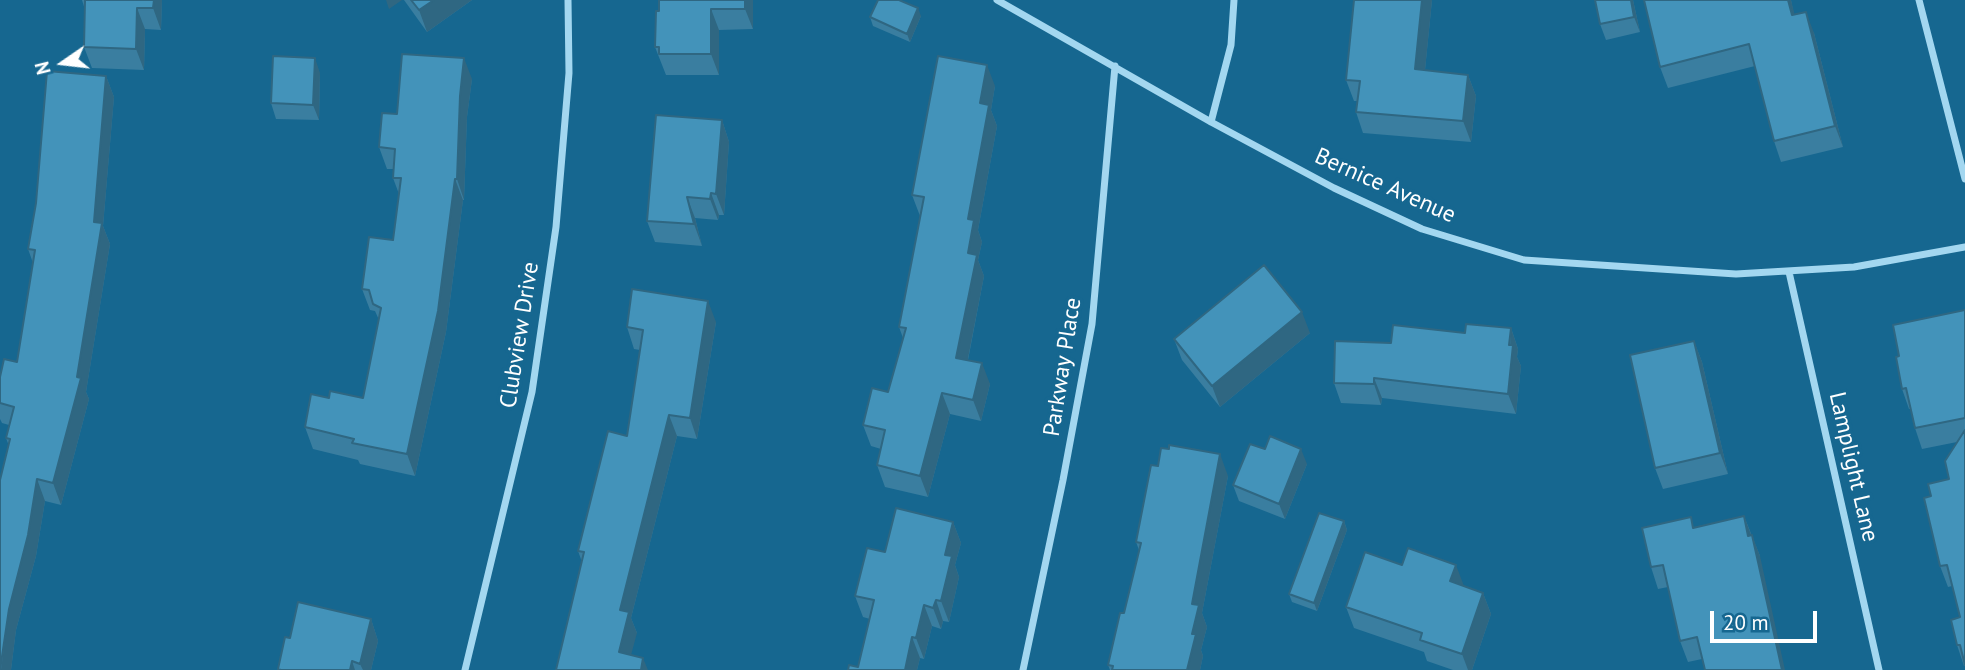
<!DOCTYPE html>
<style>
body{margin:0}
#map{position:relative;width:1965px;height:670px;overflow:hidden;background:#166790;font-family:"PT Sans",sans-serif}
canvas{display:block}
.north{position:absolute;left:28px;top:28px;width:70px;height:70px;-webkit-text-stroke:5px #166790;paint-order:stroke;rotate:256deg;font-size:19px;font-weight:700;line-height:28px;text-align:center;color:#fff}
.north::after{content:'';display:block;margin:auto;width:24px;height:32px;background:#fff;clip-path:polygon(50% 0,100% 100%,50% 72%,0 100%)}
.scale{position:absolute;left:1710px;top:611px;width:107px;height:32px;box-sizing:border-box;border:4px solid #fff;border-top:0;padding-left:9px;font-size:21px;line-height:24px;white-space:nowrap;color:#fff;-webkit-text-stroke:5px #166790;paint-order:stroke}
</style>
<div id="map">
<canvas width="1965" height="670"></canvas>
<div class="north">N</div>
<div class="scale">20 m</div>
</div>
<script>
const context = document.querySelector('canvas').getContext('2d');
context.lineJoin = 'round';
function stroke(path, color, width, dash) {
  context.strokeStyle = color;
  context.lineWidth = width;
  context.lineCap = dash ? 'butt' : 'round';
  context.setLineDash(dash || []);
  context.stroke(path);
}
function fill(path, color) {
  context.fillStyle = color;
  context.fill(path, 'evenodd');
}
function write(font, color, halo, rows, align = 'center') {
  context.font = font + ' "PT Sans",sans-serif';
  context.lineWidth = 7;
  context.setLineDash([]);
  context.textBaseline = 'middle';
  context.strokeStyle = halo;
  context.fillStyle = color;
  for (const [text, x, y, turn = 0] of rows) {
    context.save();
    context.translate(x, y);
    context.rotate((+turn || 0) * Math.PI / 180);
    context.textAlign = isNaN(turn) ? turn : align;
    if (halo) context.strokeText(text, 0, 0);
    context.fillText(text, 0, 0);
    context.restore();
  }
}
stroke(new Path2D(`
 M997,0l214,122 123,66 88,41 102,31 212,14 118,-7 111,-20
 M1919,0l46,179
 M1211,122l20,-77 3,-45
 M1789,272l90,398
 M465,670l67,-278 24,-165 13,-154 -1,-73
 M1023,670l40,-190 29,-156 23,-258`), '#a3d7f0', 7);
fill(new Path2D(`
 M82,0h80l-1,30 -16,-1 -1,41 -52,-2 -8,-21 1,-37z
 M404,0h68l-45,32z
 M659,0h94v29l-34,1v45h-53l-11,-28 4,-36z
 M1354,0h78l-7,70 43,5 8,21 -5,46 -108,-9 -7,-21 1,-11h-3l-8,-21z
 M1595,0h38l7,32 -34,8 -6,-16z
 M1644,0h147l3,15 20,18 29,114 -62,15 -7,-21 -19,-75 -87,22 -8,-21z
 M921,16l-11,26 -37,-16 -3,-9z
 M320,73l-1,47 -43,-1 -5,-16z
 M106,76l8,21 -11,129 7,18 -24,148 3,7 -28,106 -16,-4 -9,55 -20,74 -5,40h-11l9,-224 -3,-8 3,-13 -7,-2 -2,-4v-42l17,-15 16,-99 -5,-14z
 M472,79l-5,38 -3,83h-1l-17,132 -31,144 -55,-12 -2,-4 -45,-11 -8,-22 24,-29h34l16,-78 -4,-9 -5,-1 -8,-21 31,-49 6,-46 -6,-16 1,-9h-7l-8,-22 18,-33z
 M995,86l-4,24 6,16 -19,104 4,12 -4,18 6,16 -16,84 22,24 -9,37 -31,-7 -22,83 -43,-10 -8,-22 4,-16 -10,-3 -8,-21 25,-33 15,-54 -4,-11 21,-111 -8,-21z
 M722,120l7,22 -5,73h-5l-1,5 -23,-2 7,28 -47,-4 -8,-21z
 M1965,310v356h-1l-7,-21 3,-28 -8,-31 -4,1 -8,-21 -9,-70 18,-17 8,-37 -35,7 -7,-21 -4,-19h-2l-7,-20 -3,-33z
 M716,322l-19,117 -20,-3 -46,182 6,15 -81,37 26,-108 -4,-11 49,-115 13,-86 -6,-1 -7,-22z
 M1511,328l7,21 -1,8 4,9 -5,48 -134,-16 -1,7 -40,-2 -7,-20 57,-40 74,-10z
 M1310,333l-90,74 -38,-47 -8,-21z
 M1694,341l8,21 26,112 -65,15 -8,-21z
 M1307,464l-22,55 -46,-18 -6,-16z
 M1158,466l70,10 -26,137 5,14 -6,23 2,6 -3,14h-90l-2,-5 16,-52 15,-63 -3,-8z
 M1744,516l16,40 -58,103 -14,3 -8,-21 -12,-54 -10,2 -7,-22 44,-40z
 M1344,521l3,9 -30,81 -25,-9 -3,-8z
 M953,522l8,21 -6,22 4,12 -10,45 -6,-1 -2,8 -9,-3 -8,33 -4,-1 -3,12h-69l10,-3 12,-48 -7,-2 -8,-21 30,-44z
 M1483,593l8,21 -19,56h-19l-26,-9 -3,-9 -70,-24 -8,-21z
 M371,619l7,22 -7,29h-93l12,-32z`), '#3a7ea0');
fill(new Path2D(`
 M154,0h8l-1,30 -8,-22z
 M386,0h16l-13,9z
 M434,0h38l-45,32 -8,-22z
 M745,0h8v29l-8,-20z
 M1422,0h10l-9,90 -8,-21z
 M1631,0h2l7,32 -6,-15z
 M1788,0h3l9,37 -8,-22z
 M137,8l8,21 -1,41 -8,-21z
 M918,8l3,8 -11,26 -3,-8z
 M711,9l8,21v45l-8,-21z
 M1806,12l8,21 29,114 -8,-21z
 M315,58l5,15 -1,47 -6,-15z
 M464,58l8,21 -5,38 -3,83 -7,-21 3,-83z
 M987,65l8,21 -4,24 6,16 -19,104 4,12 -4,18 6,16 -20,103 -8,-21 12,-105v-34l12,-116z
 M1468,75l8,21 -5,46 -8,-21z
 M106,76l8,21 -11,129 7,18 -24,148 3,7 -28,106 -8,-22 24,-106 17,-155z
 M722,120l7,22 -5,73 -8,-21z
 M455,179l8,21 -17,132 -31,144 -8,-22z
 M711,193l8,22 -1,5 -8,-21z
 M687,197l8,21 7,28 -8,-22z
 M708,301l8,21 -19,117 -7,-21z
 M1302,312l8,21 -90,74 -8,-21z
 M1511,328l7,21 -1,8 4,9 -5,48 -8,-20z
 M1694,341l8,21 26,112 -8,-21z
 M982,363l8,21 -9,37 -8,-21z
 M1374,378l8,20 -1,7 -7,-21z
 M942,393l8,21 -22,83 -8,-21z
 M669,415l8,21 -46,182 6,15 -10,37 -8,-18 1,-42z
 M1301,449l6,15 -22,55 -6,-15z
 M1220,454l8,22 -26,137 5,14 -6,23 2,6 -3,14h-13l5,-36v-30z
 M37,479l8,22 -9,55 -20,74 -5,40h-10l8,-61z
 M1744,516l8,21 -4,-1z
 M1344,521l3,9 -30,81 -3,-8z
 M953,522l8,21 -6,22 4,12 -10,45 -8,-21 4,-46z
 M1752,535l8,21 25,114h-3z
 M1456,565l8,21 -14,-5z
 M1483,593l8,21 -19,56h-4l-6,-16z
 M936,600l7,21 -2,8 -8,-21z
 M924,605l8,21 -8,33 -8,-21z
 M371,619l7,22 -7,29h-8l-3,-6z
 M912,637l8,21 -3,12h-12z
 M643,658l5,12h-7z
 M352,661l3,9h-5z`), '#2f6782');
const building = new Path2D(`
 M85,0h69l-1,8h-16l-1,41 -52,-2z
 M411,0h23l-15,10z
 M659,0h86v9h-34v45h-52v-7h-4l1,-36h3z
 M878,0h21l19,8 -11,26 -37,-17z
 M1354,0h68l-7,69 53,6 -5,46 -107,-9 4,-31 -14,-1z
 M1595,0h36l3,17 -34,7z
 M1644,0h144l4,15 14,-3 29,114 -61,15 -25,-97 -89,23z
 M402,54l62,4 -4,38 -3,83h-2l-17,132 -31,143 -55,-11 2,-4 -49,-12 6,-33 18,4 1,-7 33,7 18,-90 -8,-4 -4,-14 -7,-1 7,-52 24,3 8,-62h-8l2,-29 -16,-2 3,-34 15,1z
 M273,56l42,2 -2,47 -42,-2z
 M938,56l49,9 -7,38 9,2 -21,114 6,1 -6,33 9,2 -21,103 26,5 -9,37 -31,-7 -22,83 -43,-11 8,-35 -22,-5 9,-37 16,4 18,-64 -7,-1 25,-130 -12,-2z
 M47,71l59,5 -12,146 8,1 -25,154 4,1 -28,105 -16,-4 -9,56 -19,74 -9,61v-190l10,-41 -4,-1 8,-31 -14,-4v-26l4,-18 13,3 18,-112 -7,-1 8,-46z
 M656,115l66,5 -6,74 -5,-1 -1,6 -23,-2 7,27 -47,-3z
 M1264,265l38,47 -90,74 -38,-47z
 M632,289l76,12 -18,117 -21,-3 -49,195 9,2 -10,40 24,6 -2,12h-85l28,-118 -6,-1 30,-120 19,5 16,-106 -16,-3z
 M1965,310v108l-50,10 -9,-40 -4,1 -6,-32 3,-1 -6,-31z
 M1466,324l45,4 -2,17h4l-5,49 -134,-16v6l-40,-1 1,-42 56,2 2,-18 72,8z
 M1694,341l26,112 -65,15 -25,-113z
 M1965,430v235l-5,-20h-3l-6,-25 9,-3 -13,-52 -7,1 -16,-68 7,-2 -3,-12 21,-5 -4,-18z
 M1270,436l31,13 -22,55 -46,-19 17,-41 15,5z
 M1169,445l51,9 -28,150 7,1 -7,29h4l-9,36h-75l1,-4 -5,-1 12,-52h4l17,-70 -5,-1 15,-77 7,1 3,-18 8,1z
 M896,508l57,14 -8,33 7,1 -11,45 -5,-1 -3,8 -9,-3 -8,33 -4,-1 -7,33h-57l1,-5 9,2 16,-67 -19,-4 12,-48 18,4z
 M1319,513l25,8 -30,82 -25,-9z
 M1744,516l4,20 4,-1 30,135h-77l-8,-33 -17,4 -17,-76 -12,2 -9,-39 49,-11 2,11z
 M1408,548l48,17 -6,16 33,12 -21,61 -42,-14 2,-7 -76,-26 19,-55 37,13z
 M298,602l73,17 -11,45 -8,-3 -2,9h-69l-3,-1 7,-32 5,1z`);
fill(building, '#4393ba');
stroke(building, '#2f6782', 2);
write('23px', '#fff', '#166790', [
 ["Bernice Avenue",1385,186,24],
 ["Clubview Drive",520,335,-81],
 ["Parkway Place",1063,367,-81],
 ["Lamplight Lane",1853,467,77]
]);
</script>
